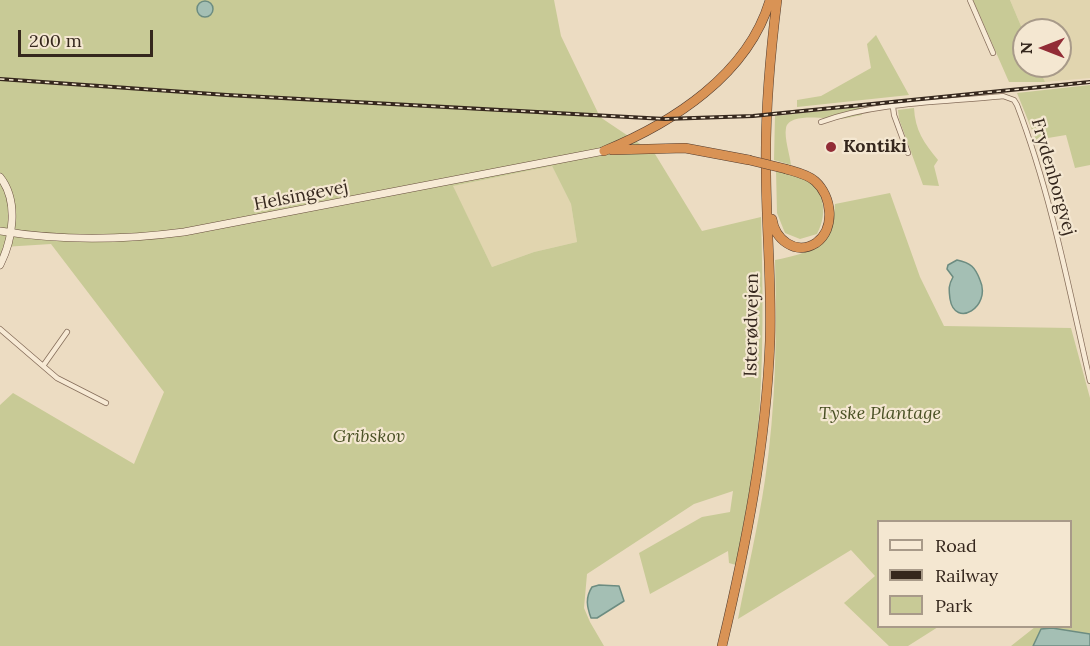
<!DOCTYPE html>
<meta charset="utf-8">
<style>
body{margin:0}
#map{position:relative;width:1090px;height:646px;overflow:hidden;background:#ecdcc2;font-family:Lora,serif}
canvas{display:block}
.legend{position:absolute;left:877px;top:520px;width:195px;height:108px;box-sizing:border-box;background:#f4e7d1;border:2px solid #a89a89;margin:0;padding:8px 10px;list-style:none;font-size:18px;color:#35271d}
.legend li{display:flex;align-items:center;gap:12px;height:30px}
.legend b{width:30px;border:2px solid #a89a89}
.north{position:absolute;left:1012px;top:18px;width:60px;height:60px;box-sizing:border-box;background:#f4e7d1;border:2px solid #a89a89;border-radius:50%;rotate:270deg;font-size:16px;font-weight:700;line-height:24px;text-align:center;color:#35271d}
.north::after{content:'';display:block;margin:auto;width:21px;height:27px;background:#922c36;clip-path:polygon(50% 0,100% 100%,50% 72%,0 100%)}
.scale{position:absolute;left:18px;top:30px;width:135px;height:27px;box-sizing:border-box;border:3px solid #35271d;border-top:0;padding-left:8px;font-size:18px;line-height:21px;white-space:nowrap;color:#35271d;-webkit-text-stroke:4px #f4e7d1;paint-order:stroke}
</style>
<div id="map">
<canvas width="1090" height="646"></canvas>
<ul class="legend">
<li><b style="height:8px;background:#f7ead5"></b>Road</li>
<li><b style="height:8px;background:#35271d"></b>Railway</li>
<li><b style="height:16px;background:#c8ca96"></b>Park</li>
</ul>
<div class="north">N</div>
<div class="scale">200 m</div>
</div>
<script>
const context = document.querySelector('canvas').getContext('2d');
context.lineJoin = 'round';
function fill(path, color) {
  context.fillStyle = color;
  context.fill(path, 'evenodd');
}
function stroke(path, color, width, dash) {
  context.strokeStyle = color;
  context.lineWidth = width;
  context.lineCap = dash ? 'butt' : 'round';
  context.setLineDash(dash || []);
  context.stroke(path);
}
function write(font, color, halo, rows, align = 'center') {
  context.font = font + ' Lora,serif';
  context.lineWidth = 4.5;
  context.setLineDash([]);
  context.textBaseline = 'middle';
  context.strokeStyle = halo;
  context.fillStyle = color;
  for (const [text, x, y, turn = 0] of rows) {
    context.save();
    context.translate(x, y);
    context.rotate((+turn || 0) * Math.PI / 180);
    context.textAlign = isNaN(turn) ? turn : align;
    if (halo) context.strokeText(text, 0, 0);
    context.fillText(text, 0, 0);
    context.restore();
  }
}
fill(new Path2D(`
 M1010,0h80v78l-45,4 -7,-16h22v-36h-36v3z
 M552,166l19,38 6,38 -43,10 -42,15 -40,-81z`), '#e1d5af');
fill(new Path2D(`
 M0,0h554l7,36 39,81 55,37 47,77 59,-14c2,71 3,141 -3,212 -4,45 -14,91 -22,136l-7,-2 -1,-12 -78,43 -11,-41 63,-36 28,-5 3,-21 -39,13 -107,70 -3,34 6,14 14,24h-604v-241l13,-12 121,71 30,-72 -113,-148 -48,3 -3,11zM552,166l19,38 6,38 -43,10 -42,15 -39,-81z
 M973,0h37l14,33v33h14l7,16h-36z
 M876,35l33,60 -112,12v-7l24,-4 50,-28 -4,-24z
 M1090,85v80l-15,3 -9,-33 -30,5 -19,-47z
 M859,107l3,8c-8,1 -16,4 -24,4 -11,0 -49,-7 -52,9 -2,10 4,27 5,37l-17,-5 1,-44z
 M914,108c1,22 10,35 24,52l-4,6 5,20 -16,-1 -24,-66 -1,-9z
 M776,170c7,2 16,3 24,6 24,10 29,36 17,58l-17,5 -15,-6 -8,-20z
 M890,193l30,84 24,49 127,2 19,70v236l-38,-6 -11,1 -8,17h-22l24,-19 35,-1v-104h-192v104l60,1 -30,19h-19l-45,-43 31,-27 -24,-26 -113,69c9,-46 20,-92 27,-139 11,-73 12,-147 10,-220 36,-7 58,-14 60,-56z`), '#c8ca96');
const water = new Path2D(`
 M197 9a8 8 0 1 1 16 0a8 8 0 1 1-16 0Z
 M957,260c14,3 18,7 23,20 12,27 -25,49 -30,19 -1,-9 -2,-13 3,-22l-6,-8 1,-4z
 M599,585l20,1 5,15 -27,17h-6c-4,-11 -6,-20 1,-31z
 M1052,628l38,6v12h-57l8,-17z`);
fill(water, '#a4bfb4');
stroke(water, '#6c8c81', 1.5);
const street = new Path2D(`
 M970,0l23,53
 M893,107l1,8 14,38
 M821,122c54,-20 125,-20 182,-26l11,4 3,5c34,89 52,184 73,276
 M0,329l57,49 49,25
 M43,366l24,-34`);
const secondary = new Path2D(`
 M0,177c19,24 13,62 0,88
 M0,231c61,10 123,9 184,1l420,-81`);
const highway = new Path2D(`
 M612,150l73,-2 64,12
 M604,151c68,-28 144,-76 166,-151
 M772,219c3,20 23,37 44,24 20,-14 16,-47 -1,-62 -8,-7 -19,-9 -29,-12
 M722,646c24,-101 44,-201 48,-305 2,-58 -4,-115 -4,-173 -1,-56 4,-112 11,-168`);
stroke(street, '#856d5a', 6);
stroke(secondary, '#674e3d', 8);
stroke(highway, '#533c2e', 10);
stroke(street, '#f7ead5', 4.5);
stroke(secondary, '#f7ead5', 7);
stroke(highway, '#d99355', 9);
const rail = new Path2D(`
 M0,79l227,16 438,24 88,-3 337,-34`);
stroke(rail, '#35271d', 4);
stroke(rail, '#f4e7d1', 1.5, [4.5]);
const highwayBridge = new Path2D(`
 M749,160l37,9`);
stroke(highwayBridge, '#533c2e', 10, []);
stroke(highwayBridge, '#d99355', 9);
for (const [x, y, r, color] of [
 [831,147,6,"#922c36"]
]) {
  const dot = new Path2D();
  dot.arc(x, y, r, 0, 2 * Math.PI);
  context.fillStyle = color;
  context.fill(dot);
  stroke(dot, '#f4e7d1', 2);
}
write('bold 18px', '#35271d', '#f4e7d1', [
 ["Kontiki",843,147]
], 'left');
write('18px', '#35271d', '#f4e7d1', [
 ["Frydenborgvej",1053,177,74],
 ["Helsingevej",301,196,-11],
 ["Isterødvejen",752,325,-89]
]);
write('italic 18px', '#4a5125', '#f4e7d1', [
 ["Tyske Plantage",880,414],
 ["Gribskov",369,437]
]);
</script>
